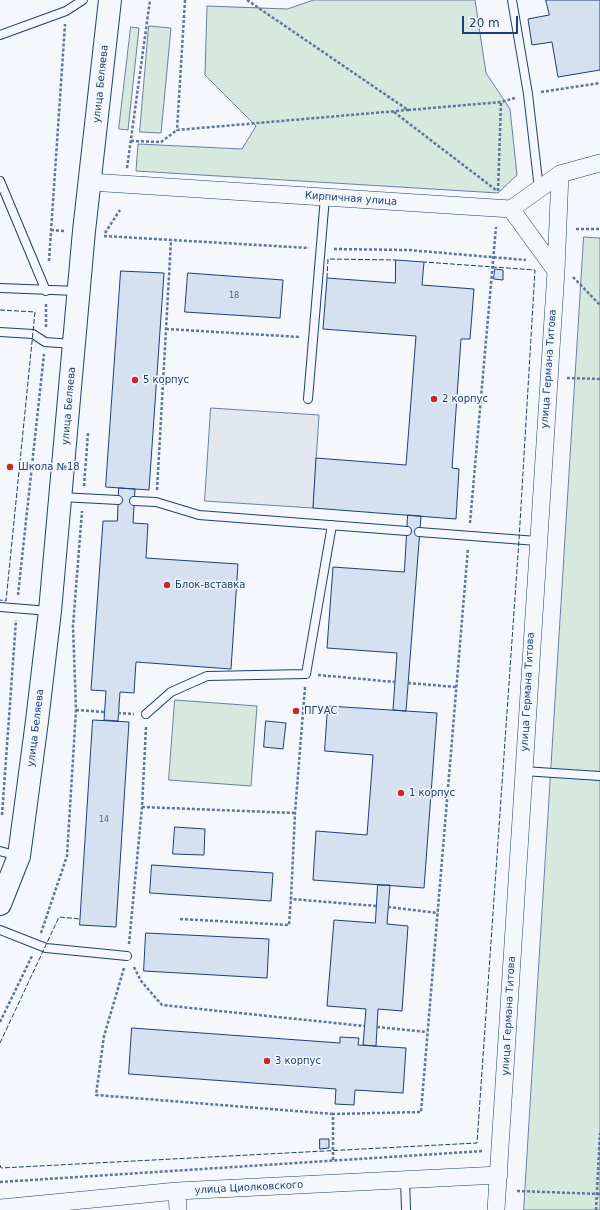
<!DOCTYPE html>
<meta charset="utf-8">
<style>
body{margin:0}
#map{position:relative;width:600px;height:1210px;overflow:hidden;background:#f4f7fb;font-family:"DejaVu Sans",sans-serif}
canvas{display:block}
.scale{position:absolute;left:462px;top:16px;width:56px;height:18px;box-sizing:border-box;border:2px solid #1d3f73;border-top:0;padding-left:5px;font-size:12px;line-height:14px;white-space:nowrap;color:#1d3f73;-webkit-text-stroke:3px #f4f7fb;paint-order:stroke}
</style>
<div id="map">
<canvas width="600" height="1210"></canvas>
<div class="scale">20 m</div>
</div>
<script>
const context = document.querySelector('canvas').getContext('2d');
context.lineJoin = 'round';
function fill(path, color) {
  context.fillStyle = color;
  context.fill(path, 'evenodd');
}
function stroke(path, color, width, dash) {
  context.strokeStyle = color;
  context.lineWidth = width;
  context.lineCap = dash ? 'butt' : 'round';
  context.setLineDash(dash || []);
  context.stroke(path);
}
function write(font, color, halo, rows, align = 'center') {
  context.font = font + ' "DejaVu Sans",sans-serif';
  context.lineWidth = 3;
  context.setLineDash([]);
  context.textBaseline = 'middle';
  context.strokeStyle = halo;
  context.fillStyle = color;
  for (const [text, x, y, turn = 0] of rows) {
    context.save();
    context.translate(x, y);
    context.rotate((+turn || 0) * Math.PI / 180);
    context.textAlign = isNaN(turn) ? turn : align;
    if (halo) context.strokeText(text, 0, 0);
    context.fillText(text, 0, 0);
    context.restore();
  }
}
const green = new Path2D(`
 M314,0h161l11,73 24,36 7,66 -19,18 -362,-22 2,-27 104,5 14,-23 -51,-51 2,-69 80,3z
 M149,26l22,2 -10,105 -21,-1z
 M131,27l8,1 -11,102 -9,-1z
 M584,237l16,1v972h-76z
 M175,700l82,6 -6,80 -82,-6z`);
fill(green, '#d7e8df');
stroke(green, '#687fa3', 1);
const parking = new Path2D(`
 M211,408l108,7 -6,93 -108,-7z`);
fill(parking, '#e3e8f0');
stroke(parking, '#687fa3', 1);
const building = new Path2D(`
 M546,0h54v70l-42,7 -6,-35 -20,3 -4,-26 21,-4z
 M396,260l28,2 -2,23 52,4 -4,50h-9l-9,129 7,1 -3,50 -143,-11 3,-50 90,7 10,-129 -93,-7 4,-51 68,5z
 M495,269l8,1v10l-9,-1z
 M121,271l43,2 -15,217 -43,-3z
 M188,273l95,7 -3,38 -95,-6z
 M119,488l16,1 -2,34 15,1 -2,34 92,6 -7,105 -95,-7 -2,31 -14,-1 -2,29 -14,-1 2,-29 -15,-1 12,-169h14z
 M408,515l13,1 -15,195 -13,-1 4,-57 -70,-5 6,-81 71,5z
 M328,706l109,7 -13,175 -111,-8 3,-49 51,4 6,-80 -48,-4z
 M93,720l36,2 -13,205 -36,-2z
 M266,721l20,2 -3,26 -19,-2z
 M175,827l30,2 -1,26 -31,-1z
 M152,865l121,8 -2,28 -121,-8z
 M378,885h12l-3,39 21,2 -6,85 -24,-2 -2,37 -13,-1 3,-36 -39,-3 7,-86 41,3z
 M146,933l123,6 -2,39 -123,-7z
 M132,1028l208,15v-6l19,1 -1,7 48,3 -3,45 -48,-3 -1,15 -19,-1 1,-15 -207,-15z
 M320,1139h9v9l-9,1z`);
fill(building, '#d5e0f0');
stroke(building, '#1d3f73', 1);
const lane = new Path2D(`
 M512,0l16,94 11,95
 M0,35l66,-24 17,-11
 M0,181l46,110
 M0,288l77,3
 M0,332l33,2 12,8 28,2
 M308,399l17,-202
 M61,497l57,3
 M134,501l22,1 43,13 208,16
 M419,532l118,9
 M0,607l49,4
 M146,714l25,-22 36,-16 99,-2 26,-149
 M523,771l77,5
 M0,851l18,5
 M0,930l46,18 81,8
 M405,1179l1,31`);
const street = new Path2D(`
 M90,182l421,27 49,-35 40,-11
 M511,209l45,62
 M177,1191l1,19
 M0,1208l177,-17 322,-16
 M496,1210l60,-939 4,-97`);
const secondary = new Path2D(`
 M0,904l19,-48 18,-135 13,-110 34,-380 26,-231`);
stroke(lane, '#1d3f73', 10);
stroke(street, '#1d3f73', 18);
stroke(secondary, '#1d3f73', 24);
stroke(new Path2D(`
 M185,0l-8,130 231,-20
 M247,0l161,110 93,-8 14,-4
 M541,92l59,-9
 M394,112l102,78
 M131,141l30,1 16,-12
 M127,168l23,-168
 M498,191l3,-89
 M576,229h24
 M51,230l13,1
 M105,233l15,-23
 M104,236l205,12
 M334,249l74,1 118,10
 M49,261l16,-237
 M573,277l27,28
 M46,327v-23
 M166,329l134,8
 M567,378l33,1
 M84,486l4,-53
 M157,490l14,-250
 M470,523l26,-296
 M18,595l26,-241
 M318,675l77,7
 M408,683l48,4
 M305,687l-10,126 -4,86 85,7
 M76,710l28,2
 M118,713l16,1
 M146,727l-4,80 153,6
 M2,815l14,-195
 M388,907l50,6
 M180,919l109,6 2,-26
 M41,933l26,-77 9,-146 -3,-84 9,-115
 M129,944l13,-137
 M134,967l7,14 21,24 202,21
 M124,968l-20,68 -8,59 237,19
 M0,1022l32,-66
 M377,1027l50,5
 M333,1160v-46l88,-2 47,-564
 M0,1182l483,-31
 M517,1191l83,3
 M596,1210l4,-77`), '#5e769c', 2.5, [3, 2]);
stroke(lane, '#f4f7fb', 8);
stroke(street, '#f4f7fb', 17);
stroke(secondary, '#f4f7fb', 22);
stroke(new Path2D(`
 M327,278l1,-19 68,1
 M0,310l35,2 -29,289 -6,-1
 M0,1043l59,-126 21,2
 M0,1165l1,3 476,-25 42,-603 16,-270 -111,-8`), '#1d3f73', 1, [5, 2]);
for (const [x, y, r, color] of [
 [135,380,4,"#c62828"],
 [434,399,4,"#c62828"],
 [10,467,4,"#c62828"],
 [167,585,4,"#c62828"],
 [296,711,4,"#c62828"],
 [401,793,4,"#c62828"],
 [267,1061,4,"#c62828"]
]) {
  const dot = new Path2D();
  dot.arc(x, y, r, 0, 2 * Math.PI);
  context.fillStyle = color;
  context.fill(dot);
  stroke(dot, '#f4f7fb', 1.5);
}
write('8px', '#4b6792', null, [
 ["18",234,296],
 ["14",104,820]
]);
write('10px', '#1d3f73', '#f4f7fb', [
 ["улица Беляева",101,84,-84],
 ["Кирпичная улица",351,199,4],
 ["улица Германа Титова",549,369,-86],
 ["улица Беляева",69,406,-85],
 ["улица Германа Титова",528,692,-87],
 ["улица Беляева",36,728,-83],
 ["улица Германа Титова",509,1016,-87],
 ["улица Циолковского",249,1188,-3]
]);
write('10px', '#1d3f73', '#f4f7fb', [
 ["5 корпус",143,380],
 ["2 корпус",442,399],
 ["Школа №18",18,467],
 ["Блок-вставка",175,585],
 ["ПГУАС",304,711],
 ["1 корпус",409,793],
 ["3 корпус",275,1061]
], 'left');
</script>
